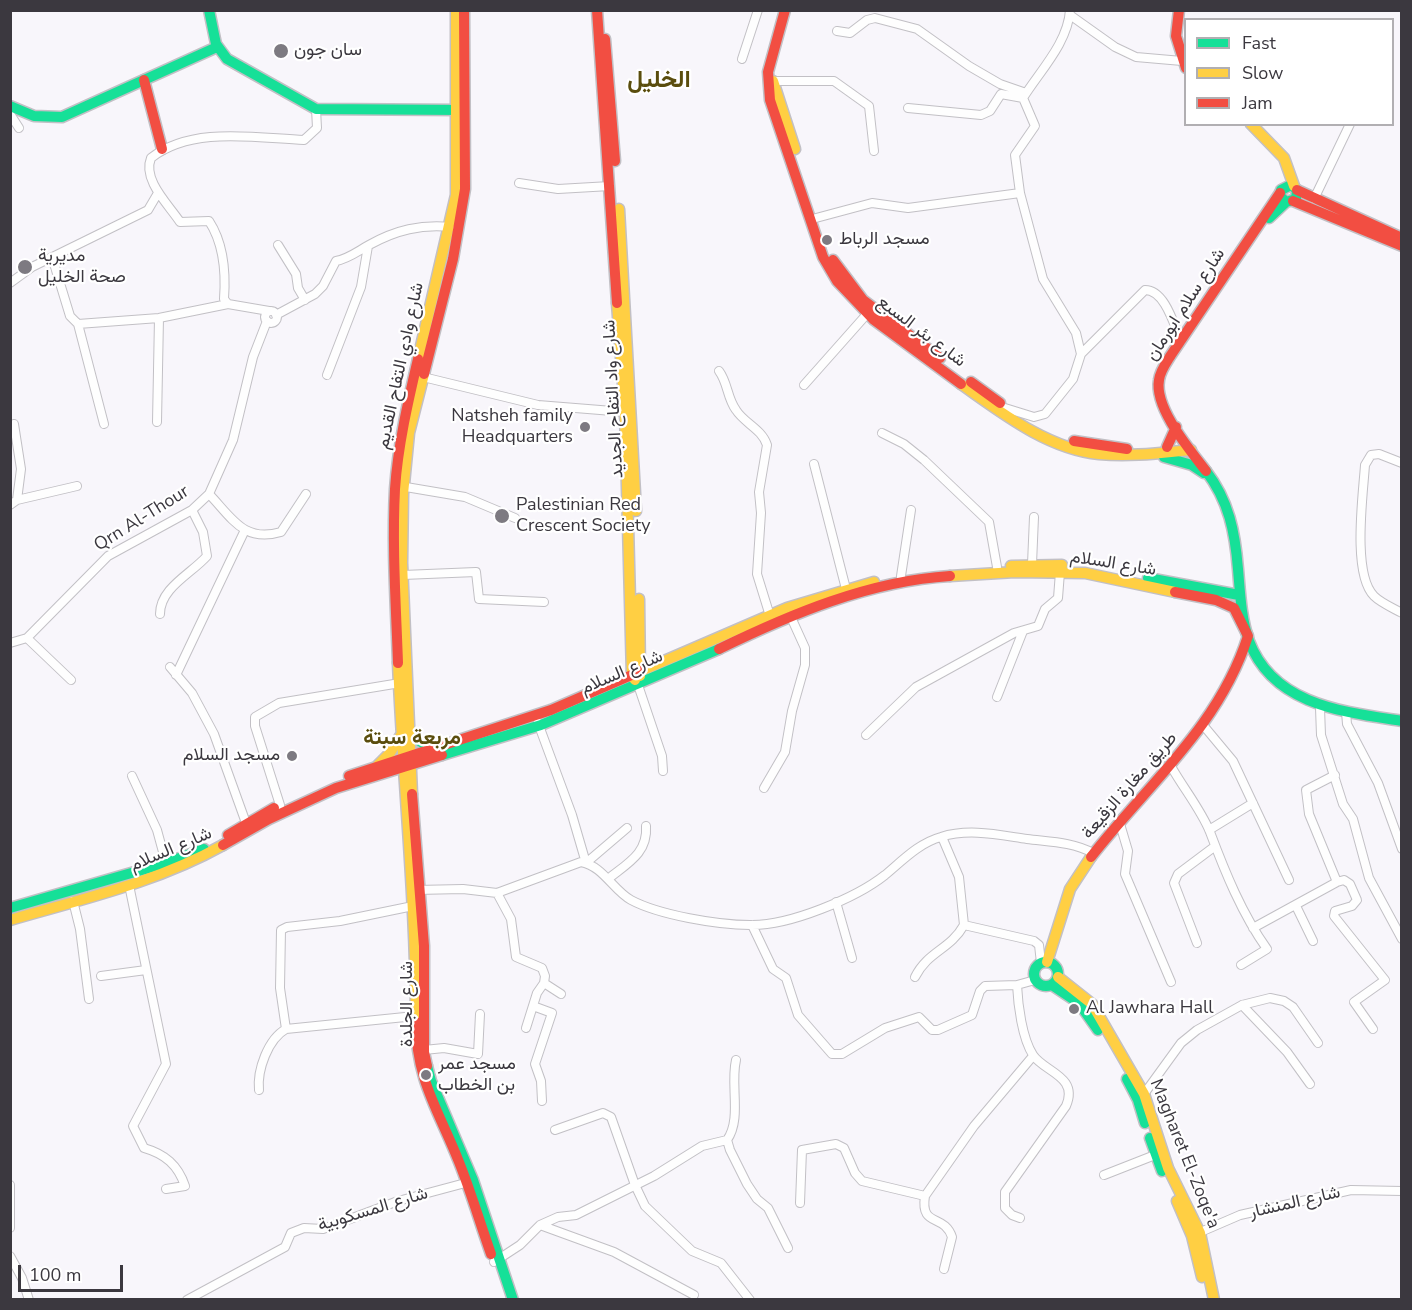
<!DOCTYPE html>
<meta charset="utf-8">
<style>
body{margin:0}
#map{position:relative;width:1412px;height:1310px;overflow:hidden;background:#f8f6fb;font-family:"Nunito Sans",sans-serif}
canvas{display:block}
.frame{position:absolute;inset:0;border:12px solid #3b383f;pointer-events:none}
.legend{position:absolute;left:1184px;top:18px;width:210px;height:108px;box-sizing:border-box;background:#fff;border:2px solid #b1afb2;margin:0;padding:8px 10px;list-style:none;font-size:18px;color:#3b383f}
.legend li{display:flex;align-items:center;gap:12px;height:30px}
.legend b{width:30px;border:2px solid #b1afb2}
.scale{position:absolute;left:18px;top:1265px;width:105px;height:27px;box-sizing:border-box;border:3px solid #3b383f;border-top:0;padding-left:8px;font-size:18px;line-height:21px;white-space:nowrap;color:#3b383f;-webkit-text-stroke:4px #fff;paint-order:stroke}
</style>
<div id="map">
<canvas width="1412" height="1310"></canvas>
<div class="frame"></div>
<ul class="legend">
<li><b style="height:8px;background:#16e098"></b>Fast</li>
<li><b style="height:8px;background:#ffcf43"></b>Slow</li>
<li><b style="height:8px;background:#f24e42"></b>Jam</li>
</ul>
<div class="scale">100 m</div>
</div>
<script>
const context = document.querySelector('canvas').getContext('2d');
context.lineJoin = 'round';
function stroke(path, color, width, dash) {
  context.strokeStyle = color;
  context.lineWidth = width;
  context.lineCap = dash ? 'butt' : 'round';
  context.setLineDash(dash || []);
  context.stroke(path);
}
function write(font, color, halo, rows, align = 'center') {
  context.font = font + ' "Nunito Sans",Vazirmatn,sans-serif';
  context.lineWidth = 4.5;
  context.setLineDash([]);
  context.textBaseline = 'middle';
  context.strokeStyle = halo;
  context.fillStyle = color;
  for (const [text, x, y, turn = 0] of rows) {
    context.save();
    context.translate(x, y);
    context.rotate((+turn || 0) * Math.PI / 180);
    context.textAlign = isNaN(turn) ? turn : align;
    if (halo) context.strokeText(text, 0, 0);
    context.fillText(text, 0, 0);
    context.restore();
  }
}
const street = new Path2D(`
 M1070,15l45,32 21,10 46,4
 M837,31l13,2 17,-13 8,-2 42,11 52,37 31,18 26,9
 M742,59l16,-49
 M773,81h61l35,25 5,45
 M908,108l73,7 9,-4 11,-17 22,4
 M10,114l9,14
 M519,183l39,6 52,-3
 M1314,199l36,-75
 M816,218l56,-15 36,5 112,-15 -5,-38 20,-29 -12,-28c16,-26 45,-55 47,-88
 M278,245l18,29 2,14 7,12
 M52,257l18,59 8,8 81,-6 69,-14 41,7
 M10,283l22,-16 116,-57 10,-17
 M228,304l-4,-5c2,-27 0,-55 -15,-78l-29,1c-11,-17 -38,-42 -29,-64 41,-32 104,-20 153,-18l13,-12 -1,-19
 M265 317a6 6 0 1 1 12 0a6 6 0 1 1-12 0Z
 M276,315l39,-21 8,-8 13,-25c12,-2 22,-10 33,-16 27,-15 52,-21 82,-18
 M78,324l26,100
 M1081,354l64,-64c20,0 29,35 36,51
 M719,371c9,12 8,27 17,39 8,13 26,19 31,35l-8,47 2,21 -4,61 13,42
 M327,375l34,-88 7,-41
 M419,376l119,29 87,7
 M804,385l63,-71
 M1005,408l29,9 11,-3 28,-35 8,-25 -5,-21 -33,-54 -23,-86
 M157,422l2,-104
 M14,424l7,45 -4,31
 M882,433l22,11 20,16 65,62 8,45
 M1402,463l-23,-9 -8,1 -6,10c-2,30 -13,109 9,131 7,7 19,12 28,17
 M814,464l32,125
 M400,486l65,11 50,21
 M209,494c23,24 35,49 72,38l25,-38
 M10,505l7,-5 60,-14
 M1032,564l2,-47
 M403,575l73,-3 3,27 65,3
 M901,576l10,-66
 M160,614c0,-26 31,-40 47,-58l-4,-24 -11,-22
 M27,638l44,42
 M10,643l17,-5 81,-82 84,-46 17,-16 24,-54 20,-83 14,-36
 M170,667l22,26 22,41 32,89
 M176,675l68,-143
 M638,685l24,71 1,15
 M997,697l26,-66
 M1320,708l1,27 22,69 10,15 16,59 33,61
 M1346,712l1,12 31,59 24,66
 M538,723l34,92 14,48 41,-35
 M1203,725l30,36 56,119
 M866,735l50,-48 98,-54 24,-7 7,-17 13,-11 2,-26
 M1172,768c12,21 29,42 38,64 15,40 32,82 57,117l-26,16
 M1335,775l-29,15 3,24 28,68
 M132,776l25,54 9,33
 M764,788l21,-36 7,-41 13,-46v-17l-15,-33
 M280,805l-25,-79v-9l24,-14 121,-20
 M1120,824l8,27 -3,23 46,108
 M1209,830l44,-27
 M608,879c20,-16 40,-26 38,-53
 M129,885l37,179 -33,62 11,22c21,6 34,17 41,38l-19,3
 M416,890l47,-1 34,4 84,-31c22,4 32,28 50,38 28,15 87,25 119,25 39,1 106,-27 135,-50 18,-15 34,-32 56,-38 28,-9 58,-2 86,2 24,3 45,3 66,14
 M497,893l14,26 5,38 26,11 3,8 -1,7 17,11
 M73,901l7,28 9,70
 M836,902l16,56
 M1296,906l17,35
 M752,925l21,44 13,9 12,37 34,39h10l43,-26 34,-11 13,13h6l34,-15 8,-24 5,-5 32,-1
 M964,925l70,16 5,4 2,18
 M1253,928l84,-46 7,-2 6,4 7,16 -5,6 -17,5 -1,5 51,64 -31,22 19,27
 M1197,943l-23,-60 4,-9 36,-27
 M101,976l45,-6
 M915,977c13,-26 35,-27 49,-52l-5,-48 -17,-40
 M1242,1005l45,47 23,32
 M533,1006l19,7 -17,51 6,17 1,20
 M526,1028l11,-35 7,-10
 M286,1029l-6,-41 1,-58 6,-3 53,-6 73,-15
 M424,1050l20,-2 34,6 2,-40
 M259,1090c-2,-20 9,-51 27,-61l129,-13
 M1144,1094l37,-51 16,-13 45,-25 28,-7 14,3 9,6 25,36
 M555,1130l48,-17 8,4 24,68 10,21 47,45 29,12 29,37
 M727,1140l3,10 17,34 10,15 11,9 20,40
 M1104,1175l51,-20
 M10,1185v43
 M800,1203l2,-53 34,-6 8,4 11,25 7,8 63,15
 M1020,1218l-8,-3 -7,-7v-16l61,-86c13,-30 -22,-34 -33,-51 -11,-17 -15,-50 -16,-70l18,-5
 M540,1225l74,27 80,43
 M1196,1234l44,-19 111,-25 51,1
 M10,1256l12,22 7,22
 M494,1262l26,-17 20,-20 18,-8 18,-2 78,-39 48,-30 25,-6c15,-21 3,-55 9,-80
 M944,1269l8,-32c-8,-24 -32,-9 -27,-41l49,-70 59,-70
 M187,1300l98,-53 6,-14 13,-5 19,1 75,-28 71,-19`);
const fast = new Path2D(`
 M209,10l7,34 11,15 89,50 147,1
 M10,106l24,10 28,1 155,-70
 M1269,218l17,-16 10,-3 1,-9 -6,-5 -10,5 -1,6 6,6
 M1164,457l28,8 12,8
 M1206,471c23,30 29,61 32,98 2,23 3,49 11,72 24,64 94,71 153,80
 M1148,578l91,17
 M409,729l9,11 14,9
 M442,755l99,-30 178,-76
 M10,908l156,-45 38,-14
 M1034 974a12 12 0 1 1 24 0a12 12 0 1 1-24 0Z
 M1052,985l27,18 19,27
 M427,1066l4,15 42,99 40,120
 M1127,1079l11,21 7,23
 M1150,1138l12,33`);
const slow = new Path2D(`
 M773,81l22,68
 M1251,124l33,34 10,28
 M619,209l17,302
 M617,303l8,109 7,264 3,4
 M418,359l38,-164v-185
 M961,384c41,29 87,65 138,70 31,3 61,-1 92,-4
 M1011,566l51,-1
 M950,576l65,-4 70,1 90,19
 M639,599l1,77
 M398,663c5,119 18,239 18,359
 M641,671l146,-63 87,-26
 M378,765l12,-12 11,-18
 M412,794l-10,-231 1,-69 6,-61 15,-59
 M10,920c72,-21 147,-38 213,-75
 M1047,962l23,-73 21,-32
 M1058,977l34,27 52,90 24,74 32,65 14,67
 M1177,1201l15,35 10,41`);
const jam = new Path2D(`
 M597,10l20,293
 M785,10l-17,62 2,28 53,157 14,24 37,39 87,64
 M1179,10l-3,26 10,32
 M605,39l10,122
 M144,80l18,69
 M1297,190l105,48
 M1293,201l109,45
 M833,260l30,40 77,58
 M424,374l29,-115 12,-70 -1,-179
 M971,382l29,21
 M1074,441l53,8
 M1167,447l9,-20
 M1206,471c-16,-21 -52,-63 -47,-91 1,-9 7,-17 12,-25l109,-162
 M719,649c72,-35 150,-68 231,-73
 M398,663c-2,-58 -6,-116 -3,-174 3,-44 13,-87 23,-130
 M349,776l202,-66 90,-39
 M412,794l12,152v106l3,14
 M228,835l46,-27
 M223,845l46,-26 67,-31 106,-33
 M1091,857c56,-72 128,-130 157,-221l-14,-28 -18,-8 -41,-8
 M416,1022c0,58 23,89 43,140 12,30 21,61 32,92`);
stroke(street, '#c2c0c5', 10);
stroke(fast, '#c2c0c5', 13);
stroke(slow, '#c2c0c5', 13);
stroke(jam, '#c2c0c5', 13);
stroke(street, '#fefefe', 8);
stroke(fast, '#16e098', 10);
stroke(slow, '#ffcf43', 10);
stroke(jam, '#f24e42', 10);
for (const [x, y, r, color] of [
 [281,51,8,"#7d7a81"],
 [827,240,6,"#7d7a81"],
 [25,267,8,"#7d7a81"],
 [585,427,6,"#7d7a81"],
 [502,516,8,"#7d7a81"],
 [292,756,6,"#7d7a81"],
 [1074,1009,6,"#7d7a81"],
 [426,1075,6,"#7d7a81"]
]) {
  const dot = new Path2D();
  dot.arc(x, y, r, 0, 2 * Math.PI);
  context.fillStyle = color;
  context.fill(dot);
  stroke(dot, '#fff', 2);
}
write('18px', '#3b383f', '#fff', [
 ["سان جون",294,51],
 ["مسجد الرباط",839,240],
 ["مديرية",38,257],
 ["صحة الخليل",38,278],
 ["Natsheh family",573,417,"right"],
 ["Headquarters",573,438,"right"],
 ["Palestinian Red",516,506],
 ["Crescent Society",516,527],
 ["مسجد السلام",280,756,"right"],
 ["Al Jawhara Hall",1086,1009],
 ["مسجد عمر",438,1065],
 ["بن الخطاب",438,1086]
], 'left');
write('18px', '#3b383f', '#fff', [
 ["شارع سلام ابورمان",1186,305,-57],
 ["شارع بئر السبع",921,332,37],
 ["شارع وادي التفاح القديم",401,366,-78],
 ["شارع واد التفاح الجديد",614,399,-93],
 ["Qrn Al-Thour",142,519,-32],
 ["شارع السلام",1113,564,9],
 ["شارع السلام",622,673,-23],
 ["طريق مغارة الزقيعة",1130,786,-49],
 ["شارع السلام",171,850,-23],
 ["شارع الجلدة",408,1004,-90],
 ["Magharet El-Zoqe'a",1184,1154,68],
 ["شارع المنشار",1295,1203,-13],
 ["شارع المسكوبية",373,1210,-17]
]);
write('bold 21px', '#5a4d0d', '#fff', [
 ["مربعة سبتة",412,739]
]);
write('bold 24px', '#5a4d0d', '#fff', [
 ["الخليل",659,81]
]);
</script>
